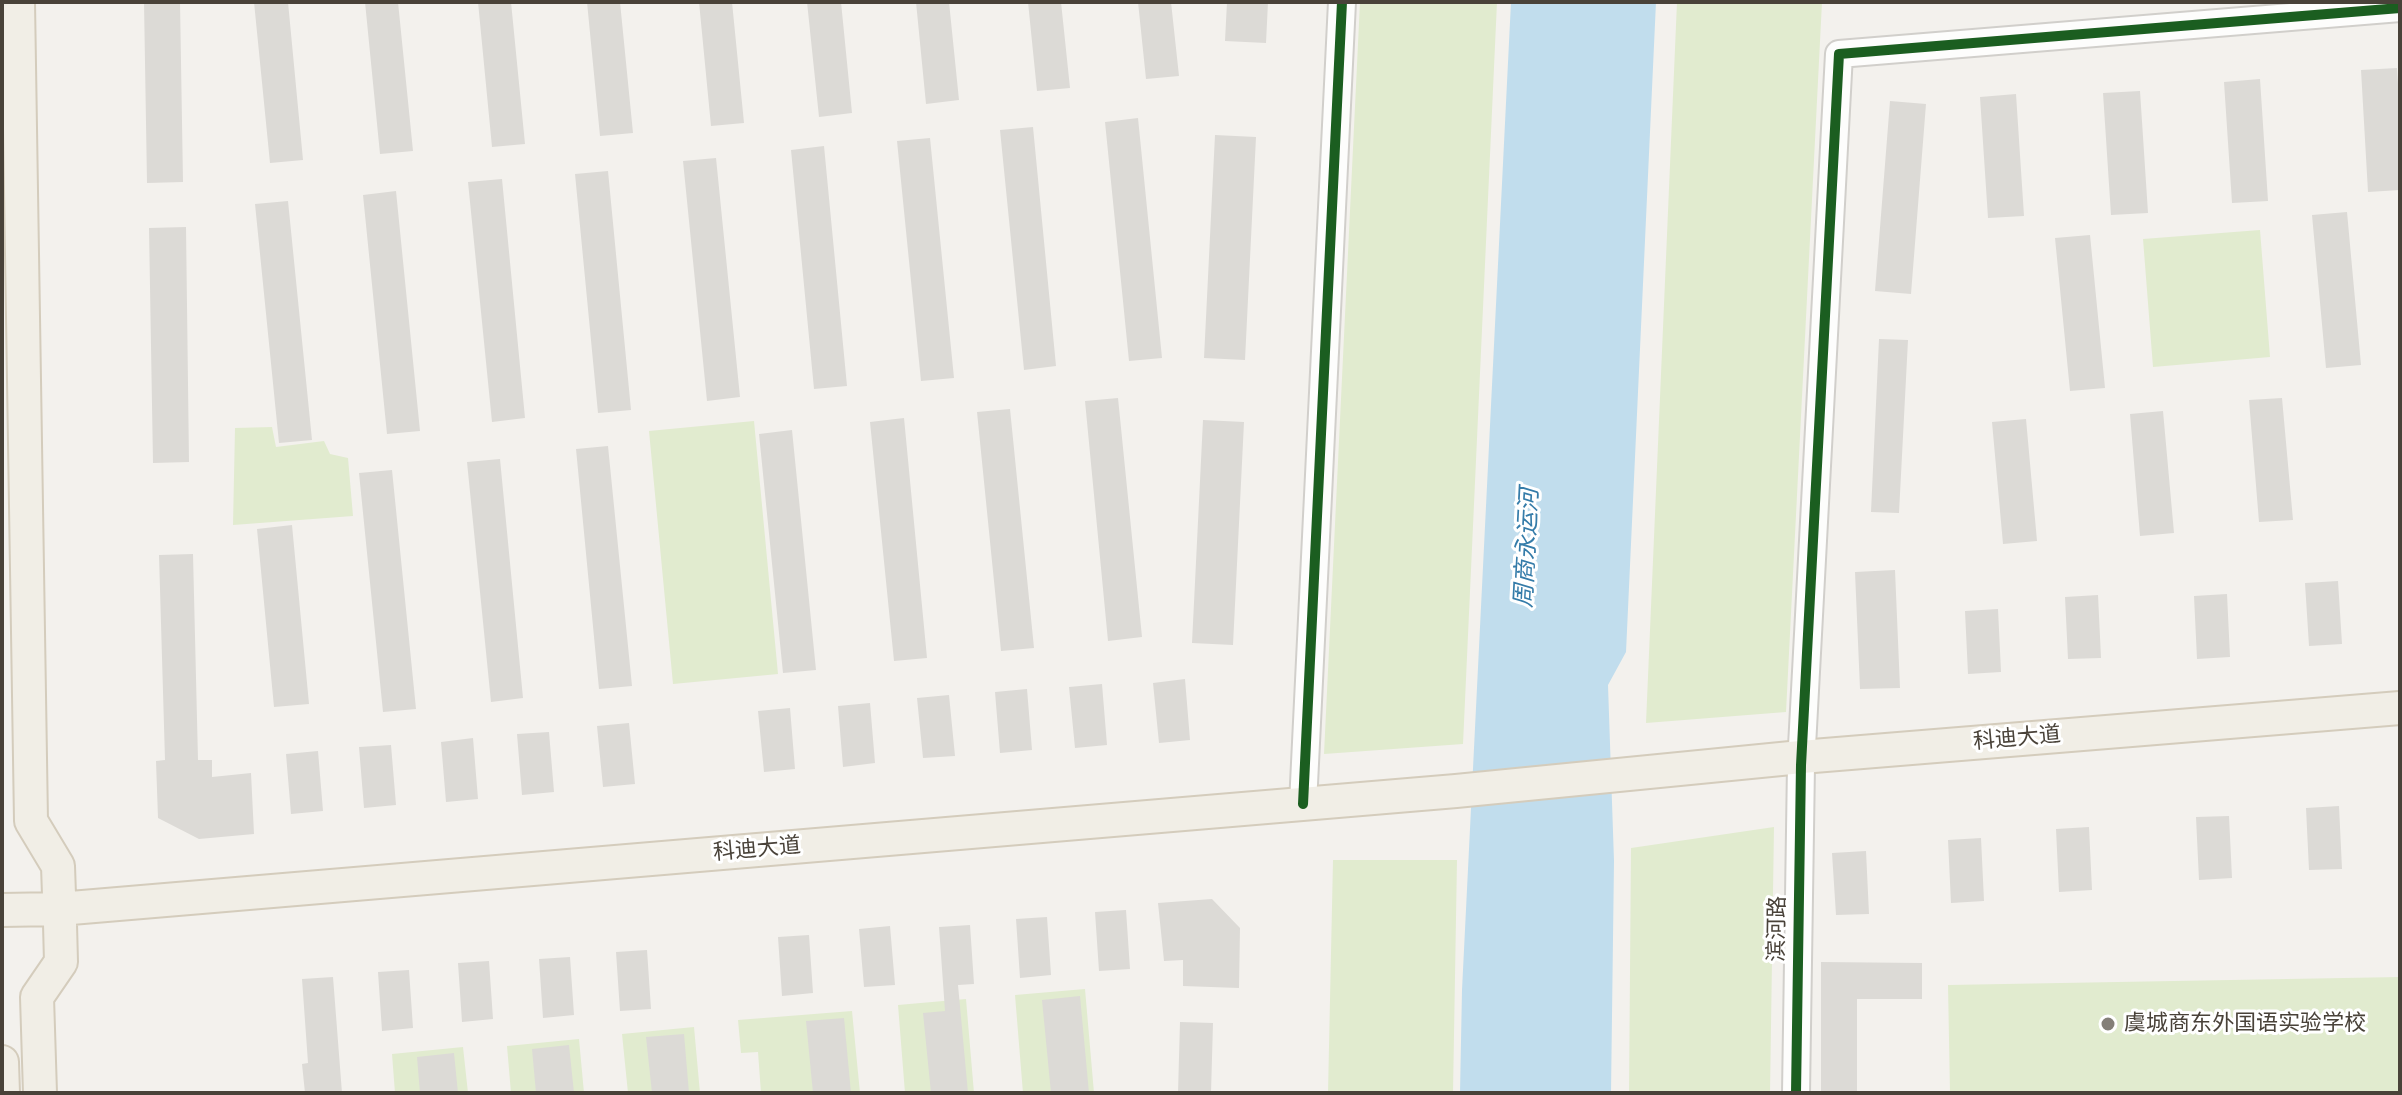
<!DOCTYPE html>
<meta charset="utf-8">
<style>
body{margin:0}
#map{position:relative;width:2402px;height:1095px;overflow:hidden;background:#f3f1ed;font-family:"DejaVu Sans",sans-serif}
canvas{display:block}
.frame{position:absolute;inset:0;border:4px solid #494239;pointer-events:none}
</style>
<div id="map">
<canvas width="2402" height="1095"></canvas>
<div class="frame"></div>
</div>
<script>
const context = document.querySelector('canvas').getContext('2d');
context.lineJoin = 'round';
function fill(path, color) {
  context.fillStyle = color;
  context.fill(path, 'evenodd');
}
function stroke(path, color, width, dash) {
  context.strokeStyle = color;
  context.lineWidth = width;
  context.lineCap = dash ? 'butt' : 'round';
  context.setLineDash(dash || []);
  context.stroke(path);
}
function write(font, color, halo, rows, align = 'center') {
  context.font = font + ' "DejaVu Sans","Noto Sans SC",sans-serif';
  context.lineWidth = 6;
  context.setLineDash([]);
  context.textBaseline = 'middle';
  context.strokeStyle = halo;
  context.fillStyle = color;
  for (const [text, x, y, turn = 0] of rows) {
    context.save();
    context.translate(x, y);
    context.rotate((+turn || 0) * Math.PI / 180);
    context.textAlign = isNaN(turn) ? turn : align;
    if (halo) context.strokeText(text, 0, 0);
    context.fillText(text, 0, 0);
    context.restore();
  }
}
fill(new Path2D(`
 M1360,2h137l-34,742 -139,10z
 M1677,2h145l-36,710 -140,11z
 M2260,230l10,127 -117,10 -10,-128z
 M754,421l24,253 -105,10 -24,-253z
 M272,427l4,20 48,-6 6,13 18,4 5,58 -120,9 2,-97z
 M1774,827l-4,266h-141l2,-245z
 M1333,860h124l-4,233h-125z
 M2400,977v116h-450l-2,-108z
 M1085,989l9,104h-71l-8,-98z
 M966,999l8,94h-69l-7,-88z
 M852,1011l8,82h-99l-3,-41 -17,1 -3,-33z
 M694,1027l6,66h-72l-6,-59z
 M579,1039l5,54h-73l-4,-47z
 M463,1047l5,46h-73l-3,-39z`), '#e1ebcf');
fill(new Path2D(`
 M1511,2h145l-30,650 -18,33 6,176 -3,232h-151l2,-103z`), '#c1dded');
fill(new Path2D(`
 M144,2h36l3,180 -36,1z
 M254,2h34l15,158 -33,3z
 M365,2h33l15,149 -33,3z
 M478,2h33l14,142 -33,3z
 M587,2h33l13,131 -33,3z
 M699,2h33l12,121 -33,3z
 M807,2h34l11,111 -33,4z
 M916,2h33l10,98 -33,4z
 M1028,2h33l9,86 -33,3z
 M1138,2h33l8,74 -33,3z
 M1227,2h41l-2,41 -41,-2z
 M2397,68l3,48v74l-32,2 -7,-122z
 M2260,79l8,122 -36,2 -8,-121z
 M2140,91l8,122 -37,2 -8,-122z
 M2016,94l8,122 -36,2 -8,-121z
 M1890,101l36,3 -15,190 -36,-3z
 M1138,118l24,240 -33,3 -24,-239z
 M1033,127l23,239 -32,4 -24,-240z
 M1215,135l41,2 -11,223 -41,-2z
 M930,138l24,240 -33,3 -24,-240z
 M824,146l23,240 -33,3 -23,-239z
 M716,158l24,239 -33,4 -24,-240z
 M608,171l23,239 -33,3 -23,-239z
 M502,179l23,239 -33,4 -24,-240z
 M396,191l24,240 -33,3 -24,-239z
 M288,201l24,239 -33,3 -24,-239z
 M2347,212l14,153 -35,3 -14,-153z
 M186,227l3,235 -36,1 -4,-235z
 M2090,235l15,153 -35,3 -15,-153z
 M1879,339l29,1 -9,173 -28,-1z
 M1118,398l24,239 -34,4 -23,-240z
 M2282,398l11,122 -34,2 -10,-122z
 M1010,409l24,239 -33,3 -24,-239z
 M2163,411l11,122 -34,3 -10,-122z
 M904,418l23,240 -33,3 -24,-239z
 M2026,419l11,122 -34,3 -11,-122z
 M1203,420l41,2 -11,223 -41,-2z
 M792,430l24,240 -33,3 -24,-239z
 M608,446l24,240 -33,3 -23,-240z
 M500,459l23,239 -32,4 -24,-240z
 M392,470l24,239 -33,3 -24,-239z
 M292,525l17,179 -35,3 -17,-178z
 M193,554l5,206h14v17l39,-4 3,61 -55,5 -41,-21 -2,-57 9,-1 -6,-205z
 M1895,570l5,118 -40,1 -5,-117z
 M2338,581l4,63 -33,2 -4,-63z
 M2227,594l3,63 -33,2 -3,-63z
 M2098,595l3,63 -33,1 -3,-62z
 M1998,609l3,63 -33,2 -3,-63z
 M1185,679l5,61 -31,3 -6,-60z
 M1102,684l5,61 -32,3 -6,-61z
 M1027,689l5,61 -32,3 -5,-61z
 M949,695l6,61 -32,2 -6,-60z
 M870,703l5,60 -32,4 -5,-61z
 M790,708l5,61 -31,3 -6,-61z
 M629,723l6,61 -32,3 -6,-61z
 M549,732l5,60 -32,3 -5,-61z
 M473,738l5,61 -32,3 -5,-60z
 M391,745l5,60 -32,3 -5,-61z
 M318,751l5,60 -32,3 -5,-60z
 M2339,806l3,63 -33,1 -3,-62z
 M2229,816l3,62 -33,2 -3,-63z
 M2089,827l3,63 -33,2 -3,-63z
 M1981,838l3,63 -33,2 -3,-63z
 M1866,851l3,63 -33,1 -4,-62z
 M1212,899l28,29 -1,60 -56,-2v-26l-19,1 -6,-58z
 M1126,910l4,59 -31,2 -4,-59z
 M1047,917l4,58 -31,3 -4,-59z
 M970,925l4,59 -16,1 10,108h-37l-8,-80 22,-2 -6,-84z
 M890,926l5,59 -31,2 -5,-58z
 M809,935l4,58 -31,3 -4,-59z
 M647,950l4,59 -31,2 -4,-59z
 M570,957l4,58 -31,3 -4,-59z
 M489,961l4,58 -31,3 -4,-59z
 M1821,962l101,1v36h-65v94h-36z
 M409,970l4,58 -31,3 -4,-59z
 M333,977l9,116h-37l-3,-29 6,-1 -6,-84z
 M1080,996l9,97h-38l-9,-93z
 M844,1018l7,75h-38l-7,-72z
 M1180,1022l33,1 -2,70h-33z
 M684,1034l5,59h-37l-6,-56z
 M569,1045l5,48h-38l-4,-44z
 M454,1053l4,40h-38l-3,-36z`), '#dcdad6');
const minor = new Path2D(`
 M1303,804l39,-802
 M1796,1093l5,-328 38,-711 561,-46`);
const major = new Path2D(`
 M18,2l13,819 27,45 2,58 1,38 -24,35 3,96
 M2,910l57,-1 1397,-118 345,-34 599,-49
 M2,1062l1,31`);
stroke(minor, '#d1cfcb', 30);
stroke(major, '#d4ccbc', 36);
stroke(minor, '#fdfdfc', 26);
stroke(major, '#f1eee6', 32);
stroke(new Path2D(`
 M1303,804l39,-802
 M1796,1093l5,-328 38,-711 561,-46`), '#1b5e20', 10);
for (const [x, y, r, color] of [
 [2108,1024,8,"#847f78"]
]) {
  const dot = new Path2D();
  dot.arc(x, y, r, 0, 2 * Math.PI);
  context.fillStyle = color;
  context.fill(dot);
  stroke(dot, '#fff', 3);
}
write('22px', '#494239', '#fff', [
 ["科迪大道",2017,739,-5],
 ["科迪大道",757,850,-5],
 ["滨河路",1778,929,-89]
]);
write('22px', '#494239', '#fff', [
 ["虞城商东外国语实验学校",2124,1024]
], 'left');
write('italic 24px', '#357ca9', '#fff', [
 ["周商永运河",1528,548,-87]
]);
</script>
